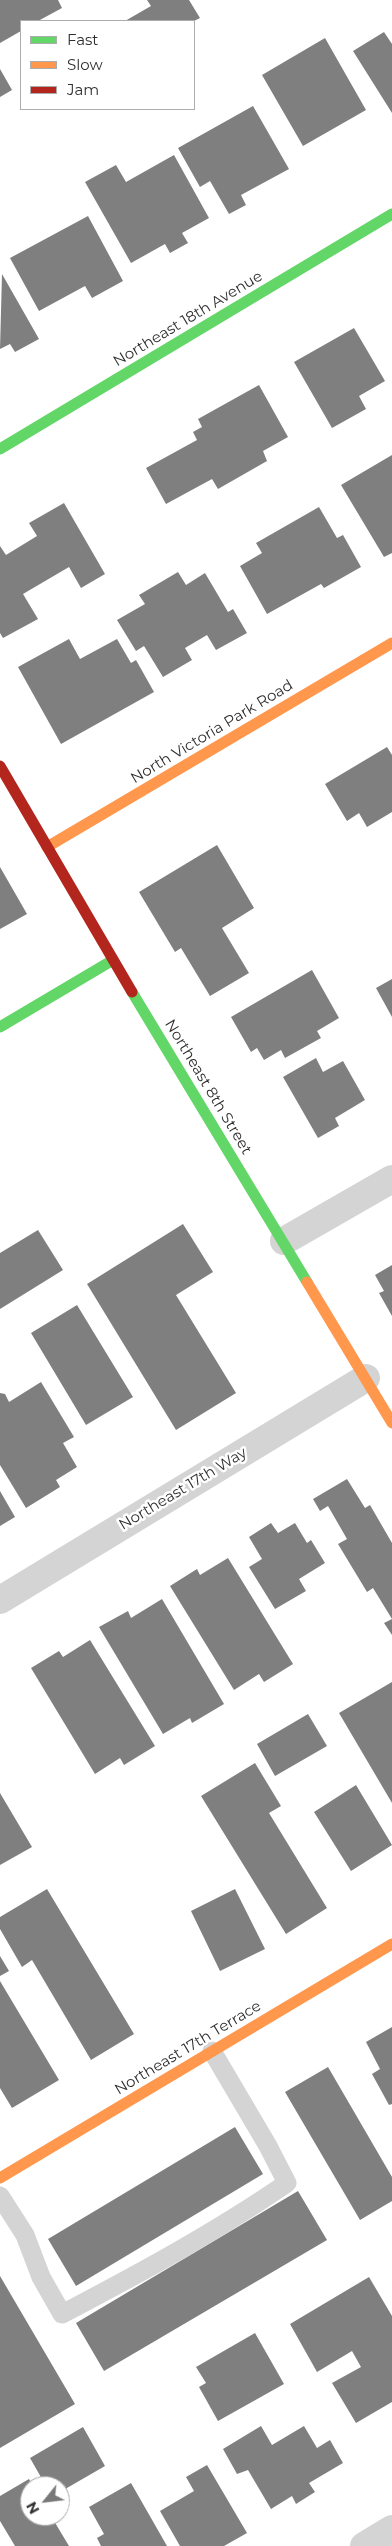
<!DOCTYPE html>
<style>
body{margin:0}
#map{position:relative;width:392px;height:2546px;overflow:hidden;background:#fff;font-family:Montserrat,sans-serif}
canvas{display:block}
.legend{position:absolute;left:20px;top:20px;width:175px;height:90px;box-sizing:border-box;background:#fff;border:1px solid #acacac;margin:0;padding:6px 9px;list-style:none;font-size:15px;color:#2f2f2f}
.legend li{display:flex;align-items:center;gap:10px;height:25px}
.legend b{width:25px;border:1px solid #acacac}
.north{position:absolute;left:20px;top:2476px;width:50px;height:50px;box-sizing:border-box;background:#fff;border:1px solid #acacac;border-radius:50%;rotate:241deg;font-size:14px;font-weight:700;line-height:20px;text-align:center;color:#2f2f2f}
.north::after{content:'';display:block;margin:auto;width:18px;height:22px;background:#787878;clip-path:polygon(50% 0,100% 100%,50% 72%,0 100%)}
</style>
<div id="map">
<canvas width="392" height="2546"></canvas>
<ul class="legend">
<li><b style="height:6px;background:#63d668"></b>Fast</li>
<li><b style="height:6px;background:#ff974d"></b>Slow</li>
<li><b style="height:6px;background:#b3261e"></b>Jam</li>
</ul>
<div class="north">N</div>
</div>
<script>
const context = document.querySelector('canvas').getContext('2d');
context.lineJoin = 'round';
function fill(path, color) {
  context.fillStyle = color;
  context.fill(path, 'evenodd');
}
function stroke(path, color, width, dash) {
  context.strokeStyle = color;
  context.lineWidth = width;
  context.lineCap = dash ? 'butt' : 'round';
  context.setLineDash(dash || []);
  context.stroke(path);
}
function write(font, color, halo, rows, align = 'center') {
  context.font = font + ' Montserrat,sans-serif';
  context.lineWidth = 5;
  context.setLineDash([]);
  context.textBaseline = 'middle';
  context.strokeStyle = halo;
  context.fillStyle = color;
  for (const [text, x, y, turn = 0] of rows) {
    context.save();
    context.translate(x, y);
    context.rotate((+turn || 0) * Math.PI / 180);
    context.textAlign = isNaN(turn) ? turn : align;
    if (halo) context.strokeText(text, 0, 0);
    context.fillText(text, 0, 0);
    context.restore();
  }
}
fill(new Path2D(`
 M0,0h58l4,8 -24,13h-17v10l-21,12z
 M147,0h42l11,18 -6,3h-69l26,-15z
 M384,32l8,12v69l-39,-62z
 M325,38l41,72 -63,36 -41,-71z
 M0,69l12,21 -12,7z
 M253,106l36,63 -48,26 5,10 -17,9 -19,-33 -10,6 -22,-39z
 M174,155l35,63 -27,15 6,10 -18,10 -5,-9 -34,19 -46,-81 31,-17 10,17z
 M88,216l35,65 -31,17 -7,-12 -46,25 -29,-53z
 M2,274l37,65 -24,13 -5,-8 -10,5z
 M354,328l31,53 -26,15 7,13 -34,19 -38,-66z
 M259,385l29,52 -25,14 4,10 -49,28 -6,-10 -46,25 -20,-36 51,-28 -4,-8 9,-5 -4,-8z
 M392,455v98l-8,4 -43,-72z
 M64,503l41,71 -24,14 -12,-21 -46,27 15,25 -35,19 -3,-5v-87l6,9 31,-19 -8,-13z
 M319,507l18,31 6,-3 18,32 -37,21 -3,-4 -54,30 -27,-48 22,-13 -6,-10z
 M178,572l8,13 19,-12 23,39 5,-3 14,24 -31,17 -9,-15 -22,13 7,12 -29,17 -19,-31 -8,5 -19,-31 28,-16 -6,-9z
 M69,639l11,20 37,-20 14,24 5,-3 18,32 -93,52 -43,-77z
 M387,747l5,8v57l-25,15 -8,-14 -12,8 -22,-37z
 M217,845l37,63 -32,20 27,45 -39,23 -29,-48 -6,4 -36,-60z
 M0,867l27,47 -27,15z
 M312,970l27,48 -22,13 4,7 -36,20 -4,-8 -17,10 -7,-12 -6,4 -20,-35z
 M392,979v38l-16,-29z
 M316,1058l7,14 20,-11 22,39 -30,18 4,8 -21,12 -35,-61z
 M183,1224l30,48 -37,23 60,98 -60,37 -89,-146z
 M38,1230l25,40 -63,39v-56z
 M392,1265v51l-13,-23 5,-2 -9,-16z
 M77,1305l56,92 -47,28 -55,-92z
 M41,1382l33,55 -11,6 14,24 -21,13 4,7 -34,21 -26,-43v-72l5,1 4,8z
 M347,1479l18,29 5,-3 22,38v92l-8,-12 8,-4 -19,-31 -6,4 -29,-48 9,-5 -19,-33 -8,5 -7,-12z
 M0,1491l15,26 -15,9z
 M271,1523l7,10 17,-10 12,20 4,-3 14,23 -26,16 7,12 -31,18 -26,-42 13,-8 -13,-22z
 M228,1558l65,106 -29,18 -5,-8 -25,16 -64,-104 27,-17 3,6z
 M162,1599l62,105 -32,19 -2,-5 -27,16 -64,-107 29,-16 3,7z
 M90,1640l65,106 -31,19 -4,-7 -25,16 -64,-106 28,-17 4,6z
 M392,1682v121l-53,-90z
 M308,1714l19,32 -52,30 -18,-32z
 M255,1763l26,43 -12,7 58,95 -41,26 -85,-138z
 M356,1785l36,60 -41,26 -37,-59z
 M0,1793l32,54 -32,18z
 M47,1889l87,145 -43,26 -59,-100 -10,7 -22,-38v-12z
 M235,1889l30,60 -45,22 -29,-60z
 M0,1956l9,15 -9,5z
 M0,1981l59,99 -47,28 -12,-20z
 M392,2027v77l-3,1 -17,-31 8,-5 -14,-27z
 M328,2067l64,110v24l-32,19 -75,-128z
 M235,2127l28,47 -187,112 -28,-47z
 M298,2191l29,49 -223,131 -28,-48z
 M0,2276l75,128 -75,44z
 M369,2277l23,39v86l-36,21 -24,-40 29,-16 -9,-16 -35,21 -27,-48z
 M255,2333l29,51 -66,37 -19,-34 7,-4 -10,-16z
 M261,2426l11,19 32,-19 13,22 13,-8 13,23 -34,20 6,9 -19,12 -4,-8 -21,13 -23,-39 -11,4 -14,-25z
 M83,2427l22,39 -45,26v-6h-14l-16,-28z
 M207,2465l40,68 -23,13h-44l-20,-35 34,-20 -8,-14z
 M29,2479l4,7h-3v30h21l18,30h-54l-15,-25v-25z
 M131,2483l36,63h-66l-4,-8 7,-4 -15,-27z`), '#7f7f7f');
stroke(new Path2D(`
 M0,2196l25,39 16,42 21,37c76,-40 154,-82 225,-131l-19,-37 -56,-95`), '#d4d4d4', 19);
stroke(new Path2D(`
 M284,1241l108,-62
 M0,1600l366,-222
 M364,2546l28,-17`), '#d4d4d4', 28);
stroke(new Path2D(`
 M0,449l392,-235
 M132,992l175,290
 M0,1027l113,-67`), '#63d668', 11);
stroke(new Path2D(`
 M47,847l345,-204
 M307,1282l85,141
 M0,2178l392,-234`), '#ff974d', 11);
stroke(new Path2D(`
 M0,766l132,226`), '#b3261e', 11);
write('15px', '#2f2f2f', '#fff', [
 ["Northeast 18th Avenue",188,319,-31],
 ["North Victoria Park Road",212,732,-31],
 ["Northeast 8th Street",208,1087,59],
 ["Northeast 17th Way",183,1489,-31],
 ["Northeast 17th Terrace",188,2048,-31]
]);
</script>
